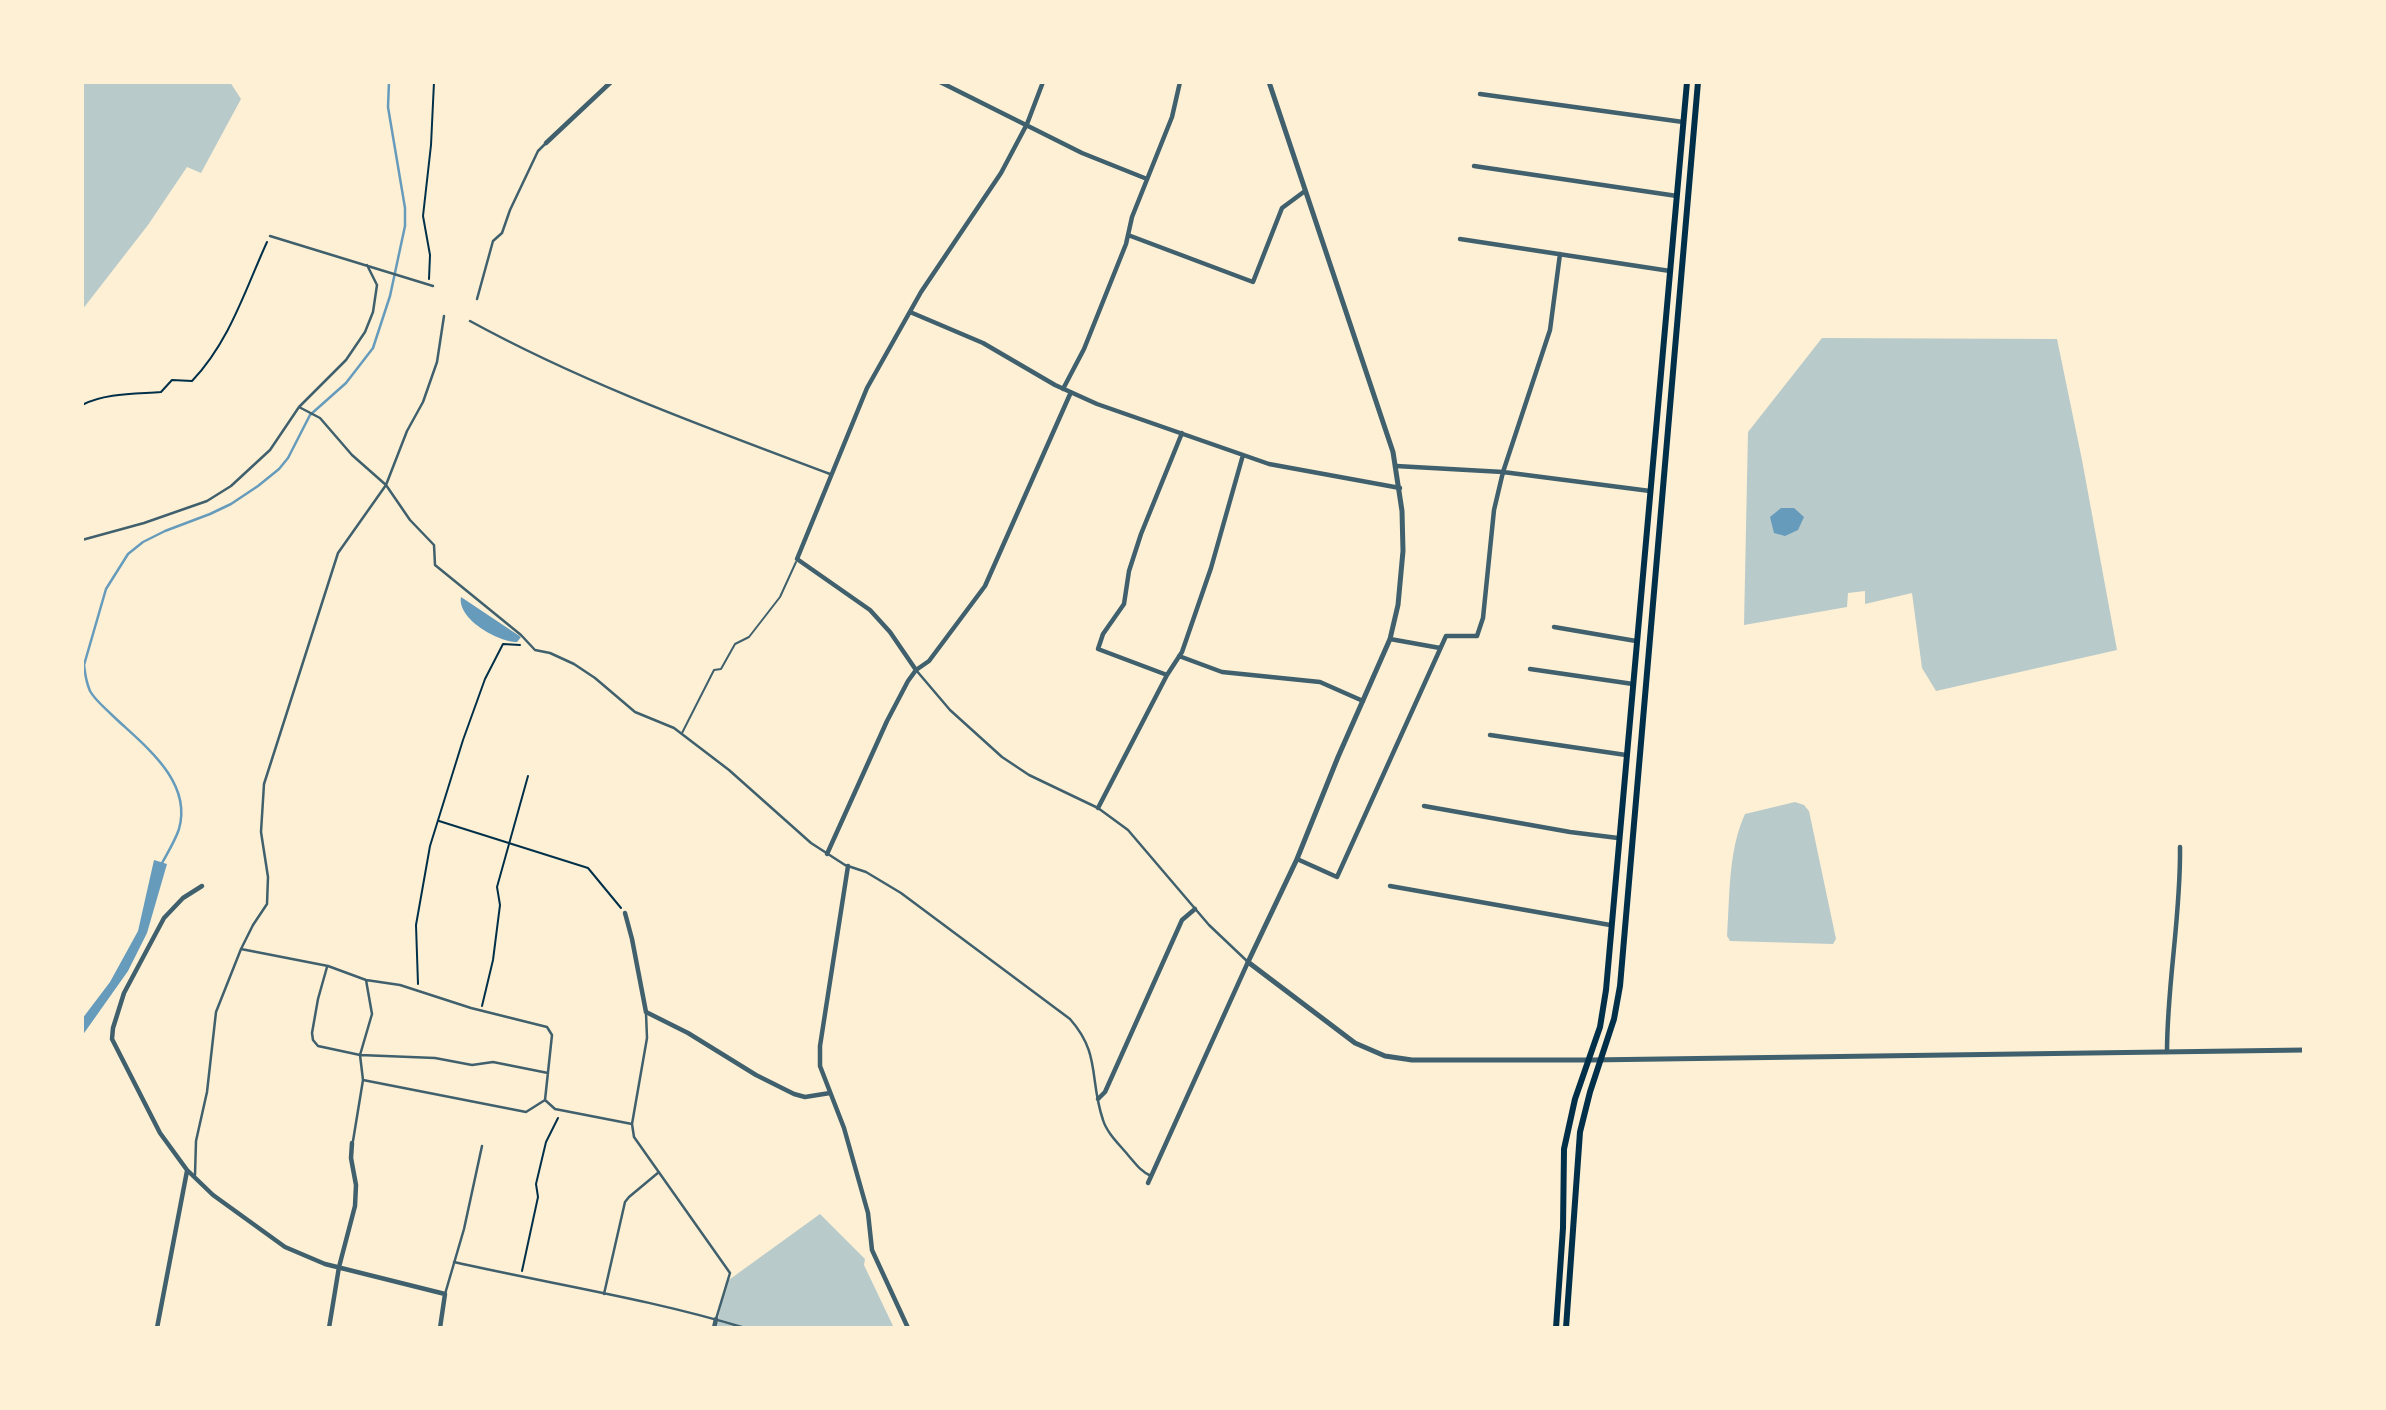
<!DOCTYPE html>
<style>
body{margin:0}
#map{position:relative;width:2386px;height:1410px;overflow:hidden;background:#fdf0d5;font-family:Inter,sans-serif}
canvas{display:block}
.frame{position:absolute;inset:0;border:84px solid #fdf0d5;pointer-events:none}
</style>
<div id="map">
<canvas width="2386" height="1410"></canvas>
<div class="frame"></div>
</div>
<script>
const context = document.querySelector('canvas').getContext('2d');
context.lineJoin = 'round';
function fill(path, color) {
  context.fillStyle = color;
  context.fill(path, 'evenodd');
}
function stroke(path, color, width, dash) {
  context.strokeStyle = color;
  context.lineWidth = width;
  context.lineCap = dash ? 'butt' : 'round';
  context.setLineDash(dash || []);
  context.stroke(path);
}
fill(new Path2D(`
 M82,82h148l11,17 -40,74 -14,-6 -39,58 -66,85z
 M1822,338l235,1 25,121 35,190 -181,41 -14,-23 -10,-75 -47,11v-13l-17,2 -1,14 -103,18 4,-193z
 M1795,802l9,3 5,6 27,128 -3,5 -103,-3 -3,-5c3,-40 1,-85 18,-122z
 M820,1214l45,45 -1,6 30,63h-178l10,-46z`), '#b9caca');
fill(new Path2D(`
 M1781,508h13l10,9 -6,13 -13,6 -11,-3 -4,-16z
 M461,597l60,40 -4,5c-19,0 -60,-23 -56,-45z
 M154,860l13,4 -20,69 -19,38 -46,65v-17l28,-37 28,-51z`), '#669bbc');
stroke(new Path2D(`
 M162,863c6,-11 13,-22 17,-34 14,-49 -37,-85 -67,-114 -8,-8 -17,-15 -22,-24 -4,-9 -5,-17 -6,-26l22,-76 22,-35 15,-12 22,-11 45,-17 21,-10 27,-18 21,-17 9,-11 22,-43 36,-32 27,-35 17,-52 15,-70v-18l-17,-101 1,-25`), '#669bbc', 2.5);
stroke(new Path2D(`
 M429,279l1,-24 -7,-39 8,-71 3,-63
 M82,405c23,-12 54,-11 79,-13l11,-12 20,1c38,-40 53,-91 75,-139
 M439,821l149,47 33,40
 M418,984l-2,-59 14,-79 33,-106 22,-61 18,-35 17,1
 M482,1006l11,-46 7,-55 -3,-18 31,-111
 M522,1271l16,-74 -2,-13 10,-42 12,-24`), '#003049', 2);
stroke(new Path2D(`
 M682,733l32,-63 7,-1 14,-25 14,-7 31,-40 16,-35`), '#3f606c', 2);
stroke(new Path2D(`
 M270,236l163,50
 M477,299l16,-58 9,-8 8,-23 28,-59 8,-8
 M470,321c115,63 238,107 360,153
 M299,407l21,11 32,37 34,30 24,35 24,25 1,20 86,70 14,15 15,3 24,11 21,14 40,34 39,16 55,42 82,73 34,22 21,7 35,21 169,126c31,35 19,60 33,101 4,13 16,24 25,35 7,8 12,16 23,21
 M82,540l62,-17 63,-22 24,-15 39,-36 29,-43 47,-47 19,-28 8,-20 4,-27 -10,-20
 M916,670l34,40 52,47 27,18 69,33 30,22 81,95 39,37
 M241,949l87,17 38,14 34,5 71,23 76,19 5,8 -7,65 10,9 77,15
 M327,967l-9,32 -6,34 1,7 5,6 42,9 75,3 37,7 21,-3 55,11
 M646,1013l1,25 -15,86 2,13 96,136 -14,46
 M363,1080l163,32 19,-12
 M353,1141l10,-61 -3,-25 12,-41 -6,-34
 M195,1175l1,-34 11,-49 9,-80 25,-63 12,-24 14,-21 1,-27 -7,-45 3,-48 74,-231 48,-68 21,-54 16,-29 14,-40 7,-46
 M454,1262c97,22 196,37 291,66
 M445,1294l19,-65 18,-83
 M604,1294l21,-92 4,-5 30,-25`), '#3f606c', 2.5);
stroke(new Path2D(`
 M940,82l142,71 65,26
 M1480,94l203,28
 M546,143l65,-61
 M1474,166l203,30
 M1128,235l125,47 29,-74 23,-17
 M1460,239l210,32
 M910,312l73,31 72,42 42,19 172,60 131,24
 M1063,389l21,-40 42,-105 6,-27 40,-100 8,-35
 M1396,466l107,6 147,19
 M1554,627l82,14
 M1390,639l50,9
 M1179,656l43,16 98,10 43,19
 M1530,669l103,15
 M916,670l-26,-38 -20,-22 -73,-51 70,-171 54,-96 80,-119 26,-49 16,-42
 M1167,675l-69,-26 5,-15 21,-30 5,-33 12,-37 41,-101
 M1490,735l136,20
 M1424,806l146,26 48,6
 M1098,808l69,-133 15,-23 29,-84 32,-113
 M827,854l60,-133 21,-40 8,-11 13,-9 56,-75 86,-194
 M1297,859l40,18 109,-241h31l6,-18 11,-108 9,-38 47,-142 10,-76
 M848,866l-28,180v20l24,62 24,85 4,37 36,78
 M202,886l-19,12 -19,20 -40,75 -11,35 -1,11 48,94 27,37 26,25 72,52 40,17 120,30 -5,34
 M1390,886l220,39
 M625,913l7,26 14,73 42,21 68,42 38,19 11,3 25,-4
 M2167,1052c0,-69 14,-136 13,-205
 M1098,1099l7,-7 77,-172 13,-11
 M1148,1183l100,-221
 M157,1328l30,-157
 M329,1328l10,-61 16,-61 1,-21 -5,-27 1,-15
 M714,1328l2,-9`), '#3f606c', 4.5);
stroke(new Path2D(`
 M1269,82l124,370 9,59 1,40 -5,54 -8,34 -52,118 -41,102 -49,103 107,81 30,13 27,4h178l714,-10`), '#3f606c', 5);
stroke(new Path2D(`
 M1556,1328l7,-100 1,-79 11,-50 25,-72 6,-37 81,-908
 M1566,1328l14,-196 10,-40 24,-73 6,-33 78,-904`), '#003049', 6);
</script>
